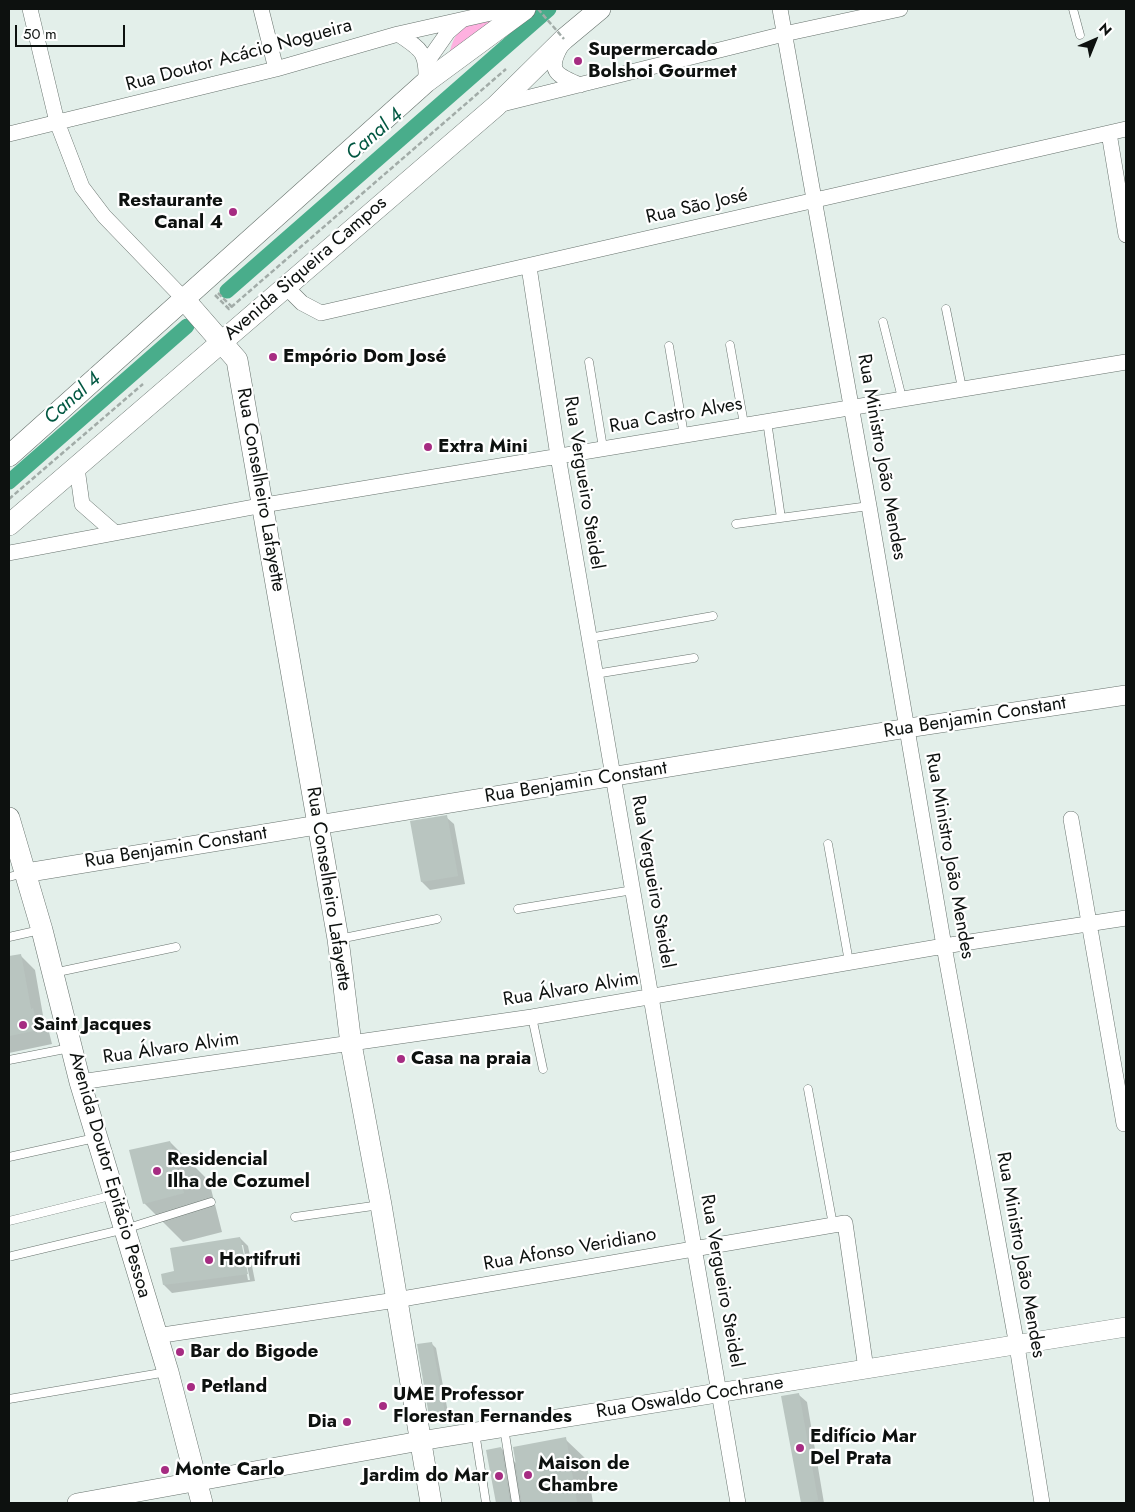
<!DOCTYPE html>
<meta charset="utf-8">
<style>
body{margin:0}
#map{position:relative;width:1135px;height:1512px;overflow:hidden;background:#e3efea;font-family:Jost,sans-serif}
canvas{display:block}
.frame{position:absolute;inset:0;border:10px solid #0d110f;pointer-events:none}
.north{position:absolute;left:1070px;top:15px;width:50px;height:50px;-webkit-text-stroke:4px #fff;paint-order:stroke;rotate:44deg;font-size:14px;font-weight:700;line-height:20px;text-align:center;color:#0d110f}
.north::after{content:'';display:block;margin:auto;width:18px;height:22px;background:#0d110f;clip-path:polygon(50% 0,100% 100%,50% 72%,0 100%)}
.scale{position:absolute;left:15px;top:25px;width:110px;height:22px;box-sizing:border-box;border:2px solid #0d110f;border-top:0;padding-left:6px;font-size:15px;line-height:18px;white-space:nowrap;color:#0d110f;-webkit-text-stroke:4px #fff;paint-order:stroke}
</style>
<div id="map">
<canvas width="1135" height="1512"></canvas>
<div class="frame"></div>
<div class="north">N</div>
<div class="scale">50 m</div>
</div>
<script>
const context = document.querySelector('canvas').getContext('2d');
context.lineJoin = 'round';
function fill(path, color) {
  context.fillStyle = color;
  context.fill(path, 'evenodd');
}
function stroke(path, color, width, dash) {
  context.strokeStyle = color;
  context.lineWidth = width;
  context.lineCap = dash ? 'butt' : 'round';
  context.setLineDash(dash || []);
  context.stroke(path);
}
function write(font, color, halo, rows, align = 'center') {
  context.font = font + ' Jost,sans-serif';
  context.lineWidth = 4.5;
  context.setLineDash([]);
  context.textBaseline = 'middle';
  context.strokeStyle = halo;
  context.fillStyle = color;
  for (const [text, x, y, turn = 0] of rows) {
    context.save();
    context.translate(x, y);
    context.rotate((+turn || 0) * Math.PI / 180);
    context.textAlign = isNaN(turn) ? turn : align;
    if (halo) context.strokeText(text, 0, 0);
    context.fillText(text, 0, 0);
    context.restore();
  }
}
fill(new Path2D(`
 M514,11l-66,53c5,-46 27,-42 66,-53z`), '#feb1e0');
fill(new Path2D(`
 M446,817l8,7 11,60 -35,6 -8,-8 -11,-60z
 M21,956l14,14 9,51 3,3 5,20 -43,9v-95z
 M170,1142l39,39 13,51 -39,10 -39,-39z
 M240,1238l8,8 7,35 -83,12 -8,-8 -1,-10 13,-3zM241,1245h2l7,35h-2z
 M431,1343l5,5 13,70 -14,2 -5,-5z
 M799,1395l8,7 17,101h-22l-19,-106z
 M565,1439l21,20 7,44h-96l-9,-52 13,-3 16,16z`), '#0003');
stroke(new Path2D(`
 M227,291l322,-282
 M9,482l178,-156`), '#49ad8b', 15);
fill(new Path2D(`
 M447,815l11,61 -37,6 -11,-61z
 M21,954l10,55 2,-1 5,22 -29,6v-80z
 M170,1141l14,52 -41,11 -14,-54z
 M240,1237l8,37 -85,11 -2,-11 13,-3 -4,-23z
 M432,1342l13,71 -16,3 -12,-72z
 M799,1393l19,107 -11,3h-6l-20,-107z
 M566,1437l11,66h-55l-9,-56z
 M501,1447l9,56h-14l-10,-53z`), '#b9c5c0');
const service = new Path2D(`
 M1073,9l7,26
 M946,309l16,79
 M883,322l19,76
 M730,345l14,79
 M669,346l15,89
 M589,362l14,86
 M767,421l14,97
 M736,524l133,-18
 M589,638l124,-22
 M595,674l99,-16
 M828,844l21,118
 M9,877l15,-4
 M518,909l115,-19
 M9,937l31,-7
 M339,939l98,-20
 M53,973l123,-26
 M532,1017l11,52
 M9,1060l61,-12
 M808,1089l25,136
 M9,1157l86,-19
 M295,1217l85,-12
 M9,1221l105,-26
 M12,1256l113,-27 86,-27
 M9,1399l158,-27
 M504,1428l12,75
 M475,1432l11,71`);
const minor = new Path2D(`
 M30,9l27,113 25,65 22,29 79,82
 M261,9l15,60
 M780,9l89,497 75,440 73,400 25,157
 M398,34c24,16 29,18 28,48
 M561,46c-14,25 -5,29 19,39
 M427,62l21,-30 14,-12
 M498,105l286,-71 116,-25
 M1109,133l17,102
 M9,134l267,-65 122,-35 111,-25
 M529,267l29,189 180,1047
 M285,286l17,17 19,10 805,-184
 M77,468l5,36 32,28
 M9,553l255,-48 862,-143
 M1071,819l53,305
 M80,1082l452,-65 412,-71 182,-28
 M156,1336l240,-36 449,-77 21,146`);
const tertiary = new Path2D(`
 M25,873l883,-145 218,-33
 M77,1503l343,-62 706,-114`);
const secondary = new Path2D(`
 M183,298l54,62 101,579 13,105 30,161 50,298
 M9,456l417,-374 99,-73
 M9,525l487,-419 68,-67 36,-30
 M9,818l33,112 38,152 88,290 34,131`);
stroke(service, '#68736e', 9);
stroke(minor, '#68736e', 16);
stroke(tertiary, '#68736e', 20);
stroke(secondary, '#68736e', 22);
stroke(new Path2D(`
 M218,293l14,14
 M215,295l14,14 277,-240
 M9,499l134,-115`), '#a2aca8', 2.5, [5, 2.5]);
stroke(service, '#fff', 8);
stroke(minor, '#fff', 15);
stroke(tertiary, '#fff', 19);
stroke(secondary, '#fff', 21);
stroke(new Path2D(`
 M538,9l26,30`), '#a2aca8', 2.5, [5, 2.5]);
for (const [x, y, r, color] of [
 [578,61,5,"#a62c82"],
 [233,212,5,"#a62c82"],
 [273,357,5,"#a62c82"],
 [428,447,5,"#a62c82"],
 [23,1025,5,"#a62c82"],
 [401,1059,5,"#a62c82"],
 [157,1171,5,"#a62c82"],
 [209,1260,5,"#a62c82"],
 [180,1352,5,"#a62c82"],
 [191,1387,5,"#a62c82"],
 [383,1406,5,"#a62c82"],
 [347,1422,5,"#a62c82"],
 [800,1448,5,"#a62c82"],
 [165,1470,5,"#a62c82"],
 [528,1475,5,"#a62c82"],
 [499,1476,5,"#a62c82"]
]) {
  const dot = new Path2D();
  dot.arc(x, y, r, 0, 2 * Math.PI);
  context.fillStyle = color;
  context.fill(dot);
  stroke(dot, '#fff', 2);
}
write('bold 19px', '#0d110f', '#fff', [
 ["Supermercado",588,50],
 ["Bolshoi Gourmet",588,72],
 ["Restaurante",223,201,"right"],
 ["Canal 4",223,223,"right"],
 ["Empório Dom José",283,357],
 ["Extra Mini",438,447],
 ["Saint Jacques",33,1025],
 ["Casa na praia",411,1059],
 ["Residencial",167,1160],
 ["Ilha de Cozumel",167,1182],
 ["Hortifruti",219,1260],
 ["Bar do Bigode",190,1352],
 ["Petland",201,1387],
 ["UME Professor",393,1395],
 ["Florestan Fernandes",393,1417],
 ["Dia",337,1422,"right"],
 ["Edifício Mar",810,1437],
 ["Del Prata",810,1459],
 ["Maison de",538,1464],
 ["Chambre",538,1486],
 ["Monte Carlo",175,1470],
 ["Jardim do Mar",489,1476,"right"]
], 'left');
write('19px', '#0d110f', '#fff', [
 ["Rua Doutor Acácio Nogueira",239,56,-15],
 ["Rua São José",697,207,-13],
 ["Avenida Siqueira Campos",306,269,-41],
 ["Rua Castro Alves",676,416,-10],
 ["Rua Ministro João Mendes",881,457,80],
 ["Rua Vergueiro Steidel",583,483,81],
 ["Rua Conselheiro Lafayette",260,490,80],
 ["Rua Benjamin Constant",975,718,-9],
 ["Rua Benjamin Constant",576,783,-9],
 ["Rua Benjamin Constant",176,848,-9],
 ["Rua Ministro João Mendes",949,856,80],
 ["Rua Vergueiro Steidel",652,882,80],
 ["Rua Conselheiro Lafayette",328,889,81],
 ["Rua Álvaro Alvim",571,990,-9],
 ["Rua Álvaro Alvim",171,1049,-8],
 ["Avenida Doutor Epitácio Pessoa",109,1175,74],
 ["Rua Afonso Veridiano",570,1250,-10],
 ["Rua Ministro João Mendes",1020,1255,80],
 ["Rua Vergueiro Steidel",721,1281,80],
 ["Rua Oswaldo Cochrane",690,1398,-9]
]);
write('italic 20px', '#015741', '#fff', [
 ["Canal 4",375,135,-41],
 ["Canal 4",73,399,-41]
]);
</script>
